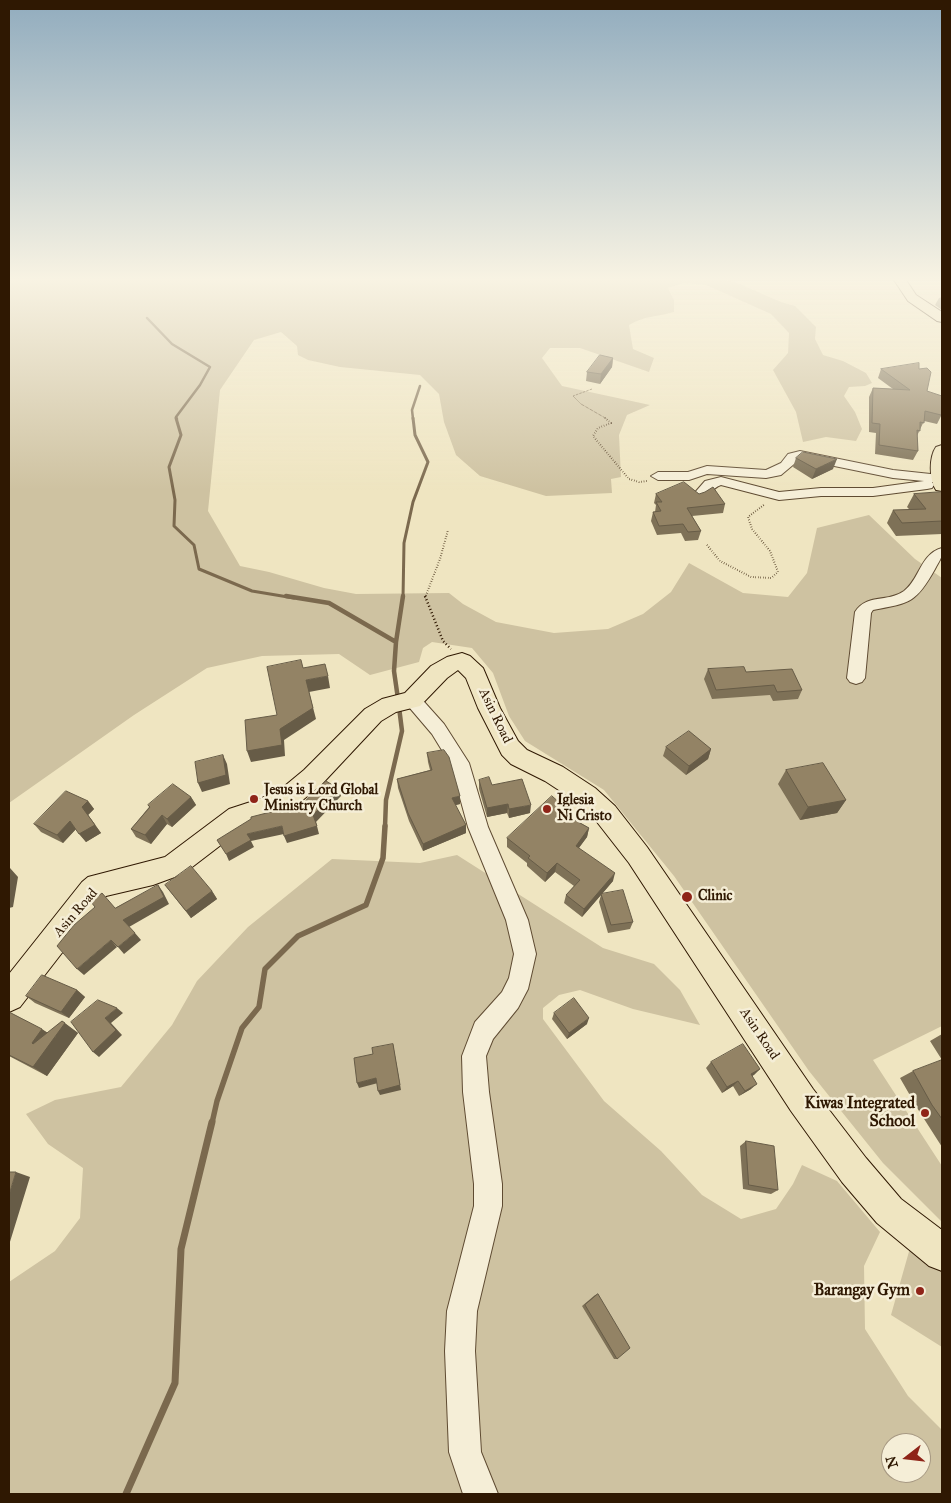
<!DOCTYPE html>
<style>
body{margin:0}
#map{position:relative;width:951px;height:1503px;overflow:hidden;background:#efe5c1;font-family:"IM FELL Great Primer",serif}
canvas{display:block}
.frame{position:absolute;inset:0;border:10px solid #2f1802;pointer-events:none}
.north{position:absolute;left:881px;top:1433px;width:50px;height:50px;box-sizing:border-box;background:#f5eed7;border:1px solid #a69882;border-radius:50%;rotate:254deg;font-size:14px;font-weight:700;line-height:20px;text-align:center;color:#2f1802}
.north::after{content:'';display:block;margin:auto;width:18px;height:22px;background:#8f2418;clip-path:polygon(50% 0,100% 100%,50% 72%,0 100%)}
</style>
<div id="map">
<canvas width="951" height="1503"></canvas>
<div class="frame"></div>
<div class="north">N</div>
</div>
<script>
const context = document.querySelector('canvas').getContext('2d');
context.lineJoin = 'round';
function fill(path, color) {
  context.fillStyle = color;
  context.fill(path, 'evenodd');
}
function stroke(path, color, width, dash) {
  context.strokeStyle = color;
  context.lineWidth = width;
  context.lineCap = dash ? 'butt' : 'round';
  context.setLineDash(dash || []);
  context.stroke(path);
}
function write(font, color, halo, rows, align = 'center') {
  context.font = font + ' "IM FELL Great Primer",serif';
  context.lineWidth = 5;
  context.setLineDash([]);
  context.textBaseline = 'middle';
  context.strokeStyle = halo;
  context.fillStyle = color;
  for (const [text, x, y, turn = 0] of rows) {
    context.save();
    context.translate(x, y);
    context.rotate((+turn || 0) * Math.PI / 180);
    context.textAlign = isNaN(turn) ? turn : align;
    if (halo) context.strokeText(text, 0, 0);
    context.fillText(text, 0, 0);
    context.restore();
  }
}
fill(new Path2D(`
 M9,280h716l10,2 46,20 14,4 21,21 -1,12 8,16 20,6 23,12 6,10 -7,3 -16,1 -5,9 11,16 7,17 -6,12 -30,-4 -23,5 -7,-30 -23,-42 15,-17 1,-20 -18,-19 -65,-29 -22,-2 -16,5 6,12v12c-17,5 -27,3 -45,13l4,24 21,9 -5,14 -69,-24h-30l-8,10 20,28 88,19 -23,10 -8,20 2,42 -10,2 1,14 -66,3 -66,-20 -24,-21 -12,-33 -5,-28 -19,-19 -80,-8 -32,-7 -10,-5 -1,-9 -16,-14 -27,8 -34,50 -12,121 32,55 29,6 55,16 32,6 93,-1 14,11 33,18 58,11 54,-4 35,-15 28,-22 18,-29 54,30 45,4 19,-24 10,-45 52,-13 46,44 27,19v448l-69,34 69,106v56l-59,-59 -74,-92 -135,-195 -70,-86 -79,-49 -16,-25 -16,-43 -21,-25 -40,-6 -9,6 -4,14 -49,13 -31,-21 -77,2 -55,12 -73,47 -125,88z
 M457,855l146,93 51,16 26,26 20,35 -67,-16 -53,-19 -21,5 -16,13v11l61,82 57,50 41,44 39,24 35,-10 17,-25 9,-19 35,16 43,51 -16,34 1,63 43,67 34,34v64h-933v-212l46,-31 25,-33 3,-50 -35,-24 -22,-30 29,-14 66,-13 51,-62 25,-44 51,-54 84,-68 88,4zM891,1443h30v30h-30z
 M910,1248l32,19v80l-51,-32z`), '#cec2a1');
stroke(new Path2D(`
 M147,318l25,26 38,23 -10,18 -24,32 1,2
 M413,419l-1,-9 8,-24`), '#7b694e', 2.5);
stroke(new Path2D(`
 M176,418l5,17 -12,32 6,33 -1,26 20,19 5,24 53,22 42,7
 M403,598l1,-55 9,-41 15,-40 -13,-27 -2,-17`), '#7b694e', 3);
stroke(new Path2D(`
 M286,596l43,7 67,39 -2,29 4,28
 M396,642l7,-46
 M385,827l1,-27 16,-69 -3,-24`), '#7b694e', 4.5);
stroke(new Path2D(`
 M212,1123l5,-22 25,-73 17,-21 6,-38 33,-33 68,-31 17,-47 2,-32`), '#7b694e', 5.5);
stroke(new Path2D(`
 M126,1494l49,-111 6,-134 31,-127`), '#7b694e', 7);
const minor = new Path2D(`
 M800,451l93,19 47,5 2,1v6h-10l2,3 -2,3 -5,1 -54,7h-52l-42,4 -58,-15c-10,3 -13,14 -23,16l-7,-4 14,-16 16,-4 58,15 42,-4h52l51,-7 -31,-3 -93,-19 -19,16 -15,3 -59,-4 -18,6h-31l-7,-4 7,-4h30l19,-6 59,4 15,-7 7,-9z
 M942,548c1,10 -3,13 -7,21 -19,34 -25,34 -62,41l-2,3 -6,65 -3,4 -6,2 -6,-2 -3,-4 8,-66c12,-19 32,-9 49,-21 16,-12 16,-37 38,-43z
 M412,693l6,2 26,29 25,39 19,64 40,93 8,34 -8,35 -10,19 -25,31 -7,17 3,36 13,92v22l-25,105 -2,40 6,101 17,42h-35l-14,-42 -4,-101 2,-40 27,-105v-22l-11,-92 -1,-36 13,-34 27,-30 7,-14 5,-24 -8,-34 -38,-93 -17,-62 -19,-31 -29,-34 3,-5z`);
const major = new Path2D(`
 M894,280h12l10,15 26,17v10l-5,-1 -29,-20z
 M942,445v46l-6,-1c-7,-11 -7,-33 0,-43z
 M462,653l8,3 13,12 17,40 18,33 9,9 36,17 32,21 20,18 32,41 166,242 53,69 35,41 41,31v41l-13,-5 -52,-43 -35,-41 -51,-71 -162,-248 -32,-41 -20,-20 -32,-21 -34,-17 -9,-9 -24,-47 -12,-30 -8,-8 -11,8 -27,28 -24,6 -15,9 -59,63 -29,24 -46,17 -64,49 -30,11 -47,11 -86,111 -11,5v-38l73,-92 6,-5 77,-20 64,-48 46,-15 29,-24 61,-61 17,-10 23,-6 26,-27 16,-9z`);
stroke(minor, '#5f4b32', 2);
stroke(major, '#2f1802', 2);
stroke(new Path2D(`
 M592,389l-19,7 8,8 26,15`), '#2f1802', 1, [0.5, 1]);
stroke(new Path2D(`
 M605,418l6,5 -13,5 -5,8 36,43 10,3 8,-1
 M707,545l13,16 31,16 20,1 7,-6 -8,-21 -18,-22 -4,-12 17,-13
 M425,598l15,-39 8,-29`), '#2f1802', 2, [0.5, 2]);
stroke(new Path2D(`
 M425,596l18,45 8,8`), '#2f1802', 2.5, [1, 2.5]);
fill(minor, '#f5eed7');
fill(major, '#efe5c1');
fill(new Path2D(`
 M942,297v13l-7,-5 4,-7z
 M613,358l-1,9 -12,17 -14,-3 1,-9z
 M881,369h38l8,22 15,23 -5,10 -13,-3 -7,15 1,15 -5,9 -38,-6 1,-21 -7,-1v-35l4,-9 20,1 -15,-11z
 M796,458l37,11 -21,10 -19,-12z
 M942,492v42l-46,2 -9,-13 6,-13h17l-3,-3 7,-13z
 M656,494l69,10 -2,9 -31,3 9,15 -3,9 -13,1 -4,-8 -24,2 -6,-14 2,-9h2l1,-7 -2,-2z
 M708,669l38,3 56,18 -4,9 -25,2 -3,-6 -58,4 -8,-20z
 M666,747l45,2 -3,10 -22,16 -23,-19z
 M427,753l33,51 -5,1 11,20v8l-43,18 -14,-30 -11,-33 -1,-9 33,-9 -2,-8z
 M786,770l60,30 -9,13 -37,7 -22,-36z
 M479,780l13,5 38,28 -21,5 -2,-5 -20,4 -8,-28z
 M191,797l5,8 -24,22 -5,-3 -16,20 -15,-7 -5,-8 18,-22 -1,-2z
 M88,801l6,8 -6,6 13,18 -15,9 -10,-13 -13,14 -22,-11 -7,-8z
 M561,812l28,16 -2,9 -8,11 34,33 -11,13 31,28 -3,7 -22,4 -9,-31 2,-7 -19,22 -18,-14 2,-8 8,-9 -19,-14 -10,10 -18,-16v-3l-20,-16v-9z
 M165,885l47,6 5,8 -26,19z
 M77,990l8,7 -16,21 -34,-15 -9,-7z
 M9,1012l39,21 14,-12 16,12 -31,43 -38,-20z
 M554,1013l33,11 -20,15 -15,-20z
 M942,1034v26l-12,-19z
 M942,1060v87l-23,-36 -19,-33 13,-7z
 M711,1062l49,7 -8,7 -1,13 -12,7 -6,-10 -11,7 -16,-25z
 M746,1141l32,49 -7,4 -28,-5 -3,-43z
 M598,1294l19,65h-3l-32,-53 13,-11z`), '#7e7157');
fill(new Path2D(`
 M613,358l-1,9 -12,17 1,-10z
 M837,459l-4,10 -21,10 4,-10z
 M328,676l2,12 -21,4 7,27 -32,21 1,16 -34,6 -4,-11 33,-22 26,-49z
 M711,749l-3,10 -22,16 3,-9z
 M223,755l4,9 3,20 -28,8 -4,-9z
 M339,789l2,7 -25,26 3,12 -32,9 -3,-7 29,-21z
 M460,796v8l-8,2v-8z
 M191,797l5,8 -24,22 -5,-8z
 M846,800l-9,13 -37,7 8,-13z
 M88,801l6,8 -6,6 13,18 -15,9 -7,-8 3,-27z
 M508,804l-1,9 -20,4v-9z
 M531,805l-1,8 -21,5v-9z
 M562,805l-1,9 -4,-4z
 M162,815l5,9 -16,20 -6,-9z
 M70,821l6,8 -13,14 -6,-8z
 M466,825v8l-43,18v-7z
 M282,826l2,8 -33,7 3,6 -25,14 -3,-7 21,-20z
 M589,828l-2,9 -13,17 2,-8z
 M557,863l-2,9 -10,10 2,-9z
 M10,868l8,9 -5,30 -4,1v-33z
 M615,873l-2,8 -31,36 2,-8z
 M158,885l5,7 6,12 -40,23 -6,-7z
 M212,891l5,8 -26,19 -5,-7z
 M135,933l6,7 -17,14 -6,-7z
 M111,940l6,7 -33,28 -7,-6z
 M77,990l8,7 -16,21 -8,-6z
 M117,1008l6,5 -12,10 11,12 -23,22 -6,-5 12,-34z
 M589,1018l-2,6 -20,15 2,-6z
 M62,1021l16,12 -31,43 -14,-9 -1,-24 10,-14 13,9z
 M393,1044l8,46 -21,5 -2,-4z
 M760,1069l-6,6 -9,5 6,-6z
 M376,1078l2,5 -19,5 -2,-5z
 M738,1081l-5,5 -11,7 5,-6z
 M757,1084l-6,5 -12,7 6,-5z
 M16,1172l14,5 -21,68v-50z`), '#675c47');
const building = new Path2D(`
 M600,355l13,3 -12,16 -14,-2z
 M919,363v6l8,-1 4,4 -4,19 15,5v18l-1,1 -16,-4 -1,12 -4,-1v9l-3,-1 1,21 -39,-6 1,-21 -8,-1 1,-35 37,2 -29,-21z
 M803,452l34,7 -21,10 -20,-11z
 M684,482l15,12 6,-2 8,-5 12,17 -38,4 14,23 -13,1 -5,-8 -24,2 -6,-14 8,-1 -5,-9h6l-6,-8z
 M942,492v29l-40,2 -9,-13 33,-1 -12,-15z
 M301,660l2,8 22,-4 3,12 -22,4 7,28 -33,21 2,16 -35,6 -2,-31 32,-5 -10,-48z
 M744,667l2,5 46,-3 10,21 -25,2 -3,-7 -58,5 -8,-21z
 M689,731l22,18 -22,17 -23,-19z
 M444,750l5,7 11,39 -8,2 14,27 -43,19 -15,-31 -11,-34 35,-9 -5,-17z
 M223,755l3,20 -28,8 -3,-21z
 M823,763l23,37 -38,7 -22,-37z
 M489,777l3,8 30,-6 9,26 -22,4 -1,-5 -21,4 -8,-28z
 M326,781l13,8 -26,26 4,11 -33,10 -2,-10 -35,8 4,6 -25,14 -9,-14 34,-21v-2l51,-13z
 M173,784l18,13 -24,22 -5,-4 -17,20 -14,-6 19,-22 -2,-2z
 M66,791l22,10 -6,6 13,18 -16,9 -9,-13 -13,14 -23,-11z
 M552,796l10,9 -5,5 32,18 -13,18 39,27 -31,36 -18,-14 14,-15 -23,-17 -10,10 -19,-15 2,-2 -23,-18z
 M191,866l21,25 -26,20 -21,-26z
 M158,885l6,12 -41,23 12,13 -17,14 -7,-7 -34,29 -20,-23 17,-21 21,-18 -4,-5 11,-9 13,15z
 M623,890l10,32 -22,3 -10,-31z
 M42,975l35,15 -16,22 -35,-16z
 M574,998l15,20 -20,15 -15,-20z
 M98,1000l19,8 -12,10 11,12 -23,22 -22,-30z
 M9,1012l33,17 -10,14 1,1 29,-23 3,2 -32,44 -24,-12z
 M393,1044l7,41 -22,6 -2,-13 -19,5 -3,-25 19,-4 -1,-6z
 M743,1044l17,25 -9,5 6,10 -12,7 -7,-10 -11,6 -16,-25z
 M942,1060v59l-10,-14 -19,-34z
 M746,1141l28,5 4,44 -29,-5z
 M9,1172h7l-7,23z
 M598,1294l32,54 -13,11 -32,-54z`);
fill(building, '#938365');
stroke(building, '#675c47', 1);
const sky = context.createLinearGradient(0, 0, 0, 490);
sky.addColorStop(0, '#91acbe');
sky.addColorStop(0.57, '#f8f3e3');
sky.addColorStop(1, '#f8f3e300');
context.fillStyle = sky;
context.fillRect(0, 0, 951, 490);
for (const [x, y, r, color] of [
 [254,799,5,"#8f2418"],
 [547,809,5,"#8f2418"],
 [687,897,6,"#8f2418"],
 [925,1113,5,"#8f2418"],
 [920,1291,5,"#8f2418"]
]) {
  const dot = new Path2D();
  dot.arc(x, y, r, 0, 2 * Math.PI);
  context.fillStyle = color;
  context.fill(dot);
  stroke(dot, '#f5eed7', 2);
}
write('14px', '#2f1802', '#f5eed7', [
 ["Asin Road",495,716,64],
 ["Asin Road",76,913,-49],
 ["Asin Road",759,1034,56]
]);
write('bold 14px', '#2f1802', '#f5eed7', [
 ["Jesus is Lord Global",264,791],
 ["Ministry Church",264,807],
 ["Iglesia",557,801],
 ["Ni Cristo",557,817],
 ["Clinic",698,897]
], 'left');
write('bold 16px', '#2f1802', '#f5eed7', [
 ["Kiwas Integrated",915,1104],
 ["School",915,1122],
 ["Barangay Gym",910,1291]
], 'right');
</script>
